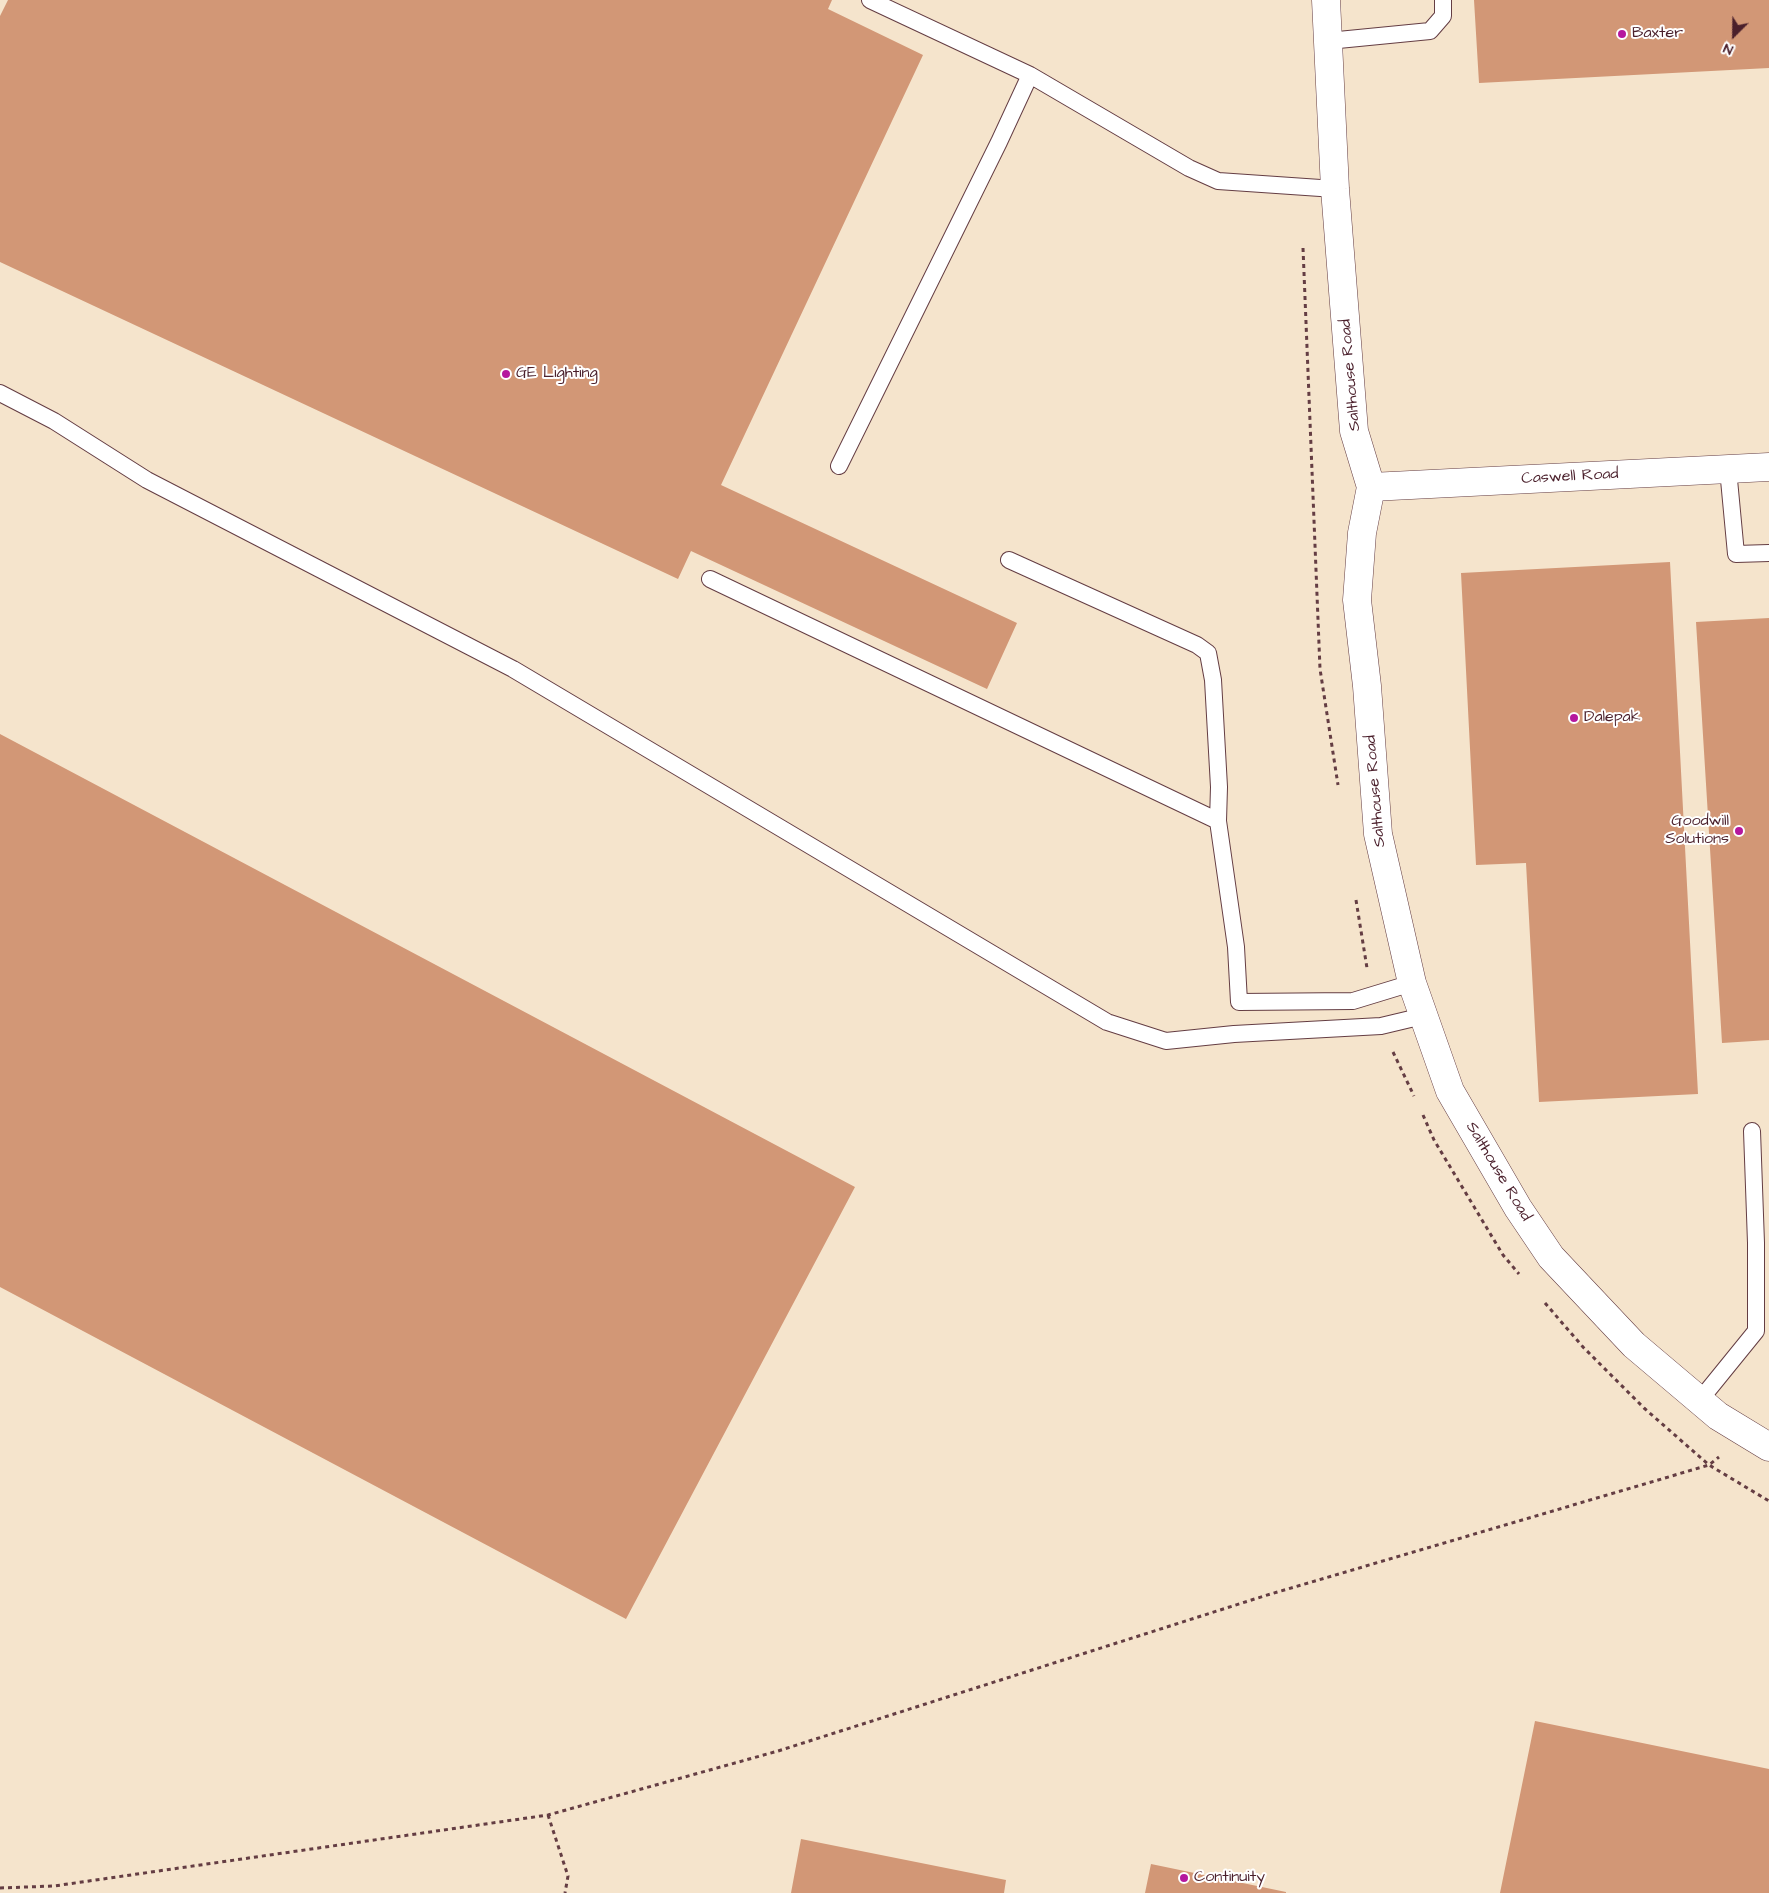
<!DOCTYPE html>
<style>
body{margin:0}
#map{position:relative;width:1769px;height:1893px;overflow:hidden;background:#f5e4cc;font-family:"Architects Daughter",sans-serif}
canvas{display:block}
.north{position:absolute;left:1709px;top:10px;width:50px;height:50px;-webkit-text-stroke:4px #fff;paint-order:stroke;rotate:203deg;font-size:14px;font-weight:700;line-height:20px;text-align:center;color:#4a1f2b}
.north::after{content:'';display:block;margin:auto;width:18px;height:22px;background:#4a1f2b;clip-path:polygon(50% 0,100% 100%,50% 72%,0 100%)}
</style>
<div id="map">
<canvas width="1769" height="1893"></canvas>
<div class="north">N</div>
</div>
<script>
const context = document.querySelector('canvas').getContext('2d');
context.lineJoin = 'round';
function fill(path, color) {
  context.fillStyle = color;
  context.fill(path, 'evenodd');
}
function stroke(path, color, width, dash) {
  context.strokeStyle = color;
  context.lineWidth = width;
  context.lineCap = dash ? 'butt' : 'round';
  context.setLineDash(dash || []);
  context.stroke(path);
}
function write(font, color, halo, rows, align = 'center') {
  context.font = font + ' "Architects Daughter",sans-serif';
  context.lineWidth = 4;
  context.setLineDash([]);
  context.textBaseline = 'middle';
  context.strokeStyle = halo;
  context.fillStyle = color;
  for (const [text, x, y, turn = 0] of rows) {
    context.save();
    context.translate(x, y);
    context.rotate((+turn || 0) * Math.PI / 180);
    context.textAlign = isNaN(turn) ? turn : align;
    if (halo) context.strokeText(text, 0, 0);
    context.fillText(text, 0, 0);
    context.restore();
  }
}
fill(new Path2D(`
 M8,0h824l-4,9 95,46 -202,430 296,138 -30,66 -296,-138 -13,28 -678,-317v-246z
 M1474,0h295v68l-290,15z
 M1670,562l28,532 -159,8 -13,-239 -50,2 -15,-292z
 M1769,618v422l-47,3 -26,-421z
 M0,734l855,453 -229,432 -626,-332z
 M1535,1721l234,48v124h-269z
 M801,1839l205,41 -2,13h-213z
 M1151,1864l135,28v1h-141z`), '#d29776');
const service = new Path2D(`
 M870,0l160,75
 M1328,41l102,-10 13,-15v-16
 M0,393l54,28 93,59 366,189 594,353 59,19 68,-7 147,-8 42,-10
 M839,466l160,-324 31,-67 159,93 29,13 117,8
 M1728,469l8,85 33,-1
 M1009,560l188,85 11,8 5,27 6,107 -1,34 18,126 3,55 114,-1 59,-18
 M710,579l508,242
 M1700,1400l56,-69v-88l-4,-112`);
const minor = new Path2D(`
 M1326,0l9,189 19,242 17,56 -9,46 -5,67 10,86 11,148 34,149 38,108 68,117 33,49 83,88 84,71 51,31
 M1371,487l398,-20`);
stroke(service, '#643d43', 18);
stroke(minor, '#643d43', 29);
stroke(new Path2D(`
 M1303,248l17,421 18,116
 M1356,900l11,68
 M1393,1052l21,44
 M1423,1115l11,25 69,115 16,19
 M1545,1303l38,44 61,61 65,57 60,36
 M548,1815l20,61 -3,17
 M0,1888l54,-2 494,-71 230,-64 486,-155 445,-131 10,-8`), '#643d43', 3, [4, 4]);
stroke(service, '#fff', 16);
stroke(minor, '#fff', 28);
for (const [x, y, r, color] of [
 [1622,34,5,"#b5179e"],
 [506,374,5,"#b5179e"],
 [1574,718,5,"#b5179e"],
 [1739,831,5,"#b5179e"],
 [1184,1878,5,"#b5179e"]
]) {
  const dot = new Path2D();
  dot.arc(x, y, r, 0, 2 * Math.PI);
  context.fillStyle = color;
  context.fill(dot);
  stroke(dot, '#fff', 2);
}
write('16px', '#4a1f2b', '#fff', [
 ["Baxter",1632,34],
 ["GE Lighting",516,374],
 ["Dalepak",1584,718],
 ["Goodwill",1729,822,"right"],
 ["Solutions",1729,840,"right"],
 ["Continuity",1194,1878]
], 'left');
write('16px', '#4a1f2b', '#fff', [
 ["Salthouse Road",1351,375,-95],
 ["Caswell Road",1570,477,-3],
 ["Salthouse Road",1376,791,-95],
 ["Salthouse Road",1498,1172,59]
]);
</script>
